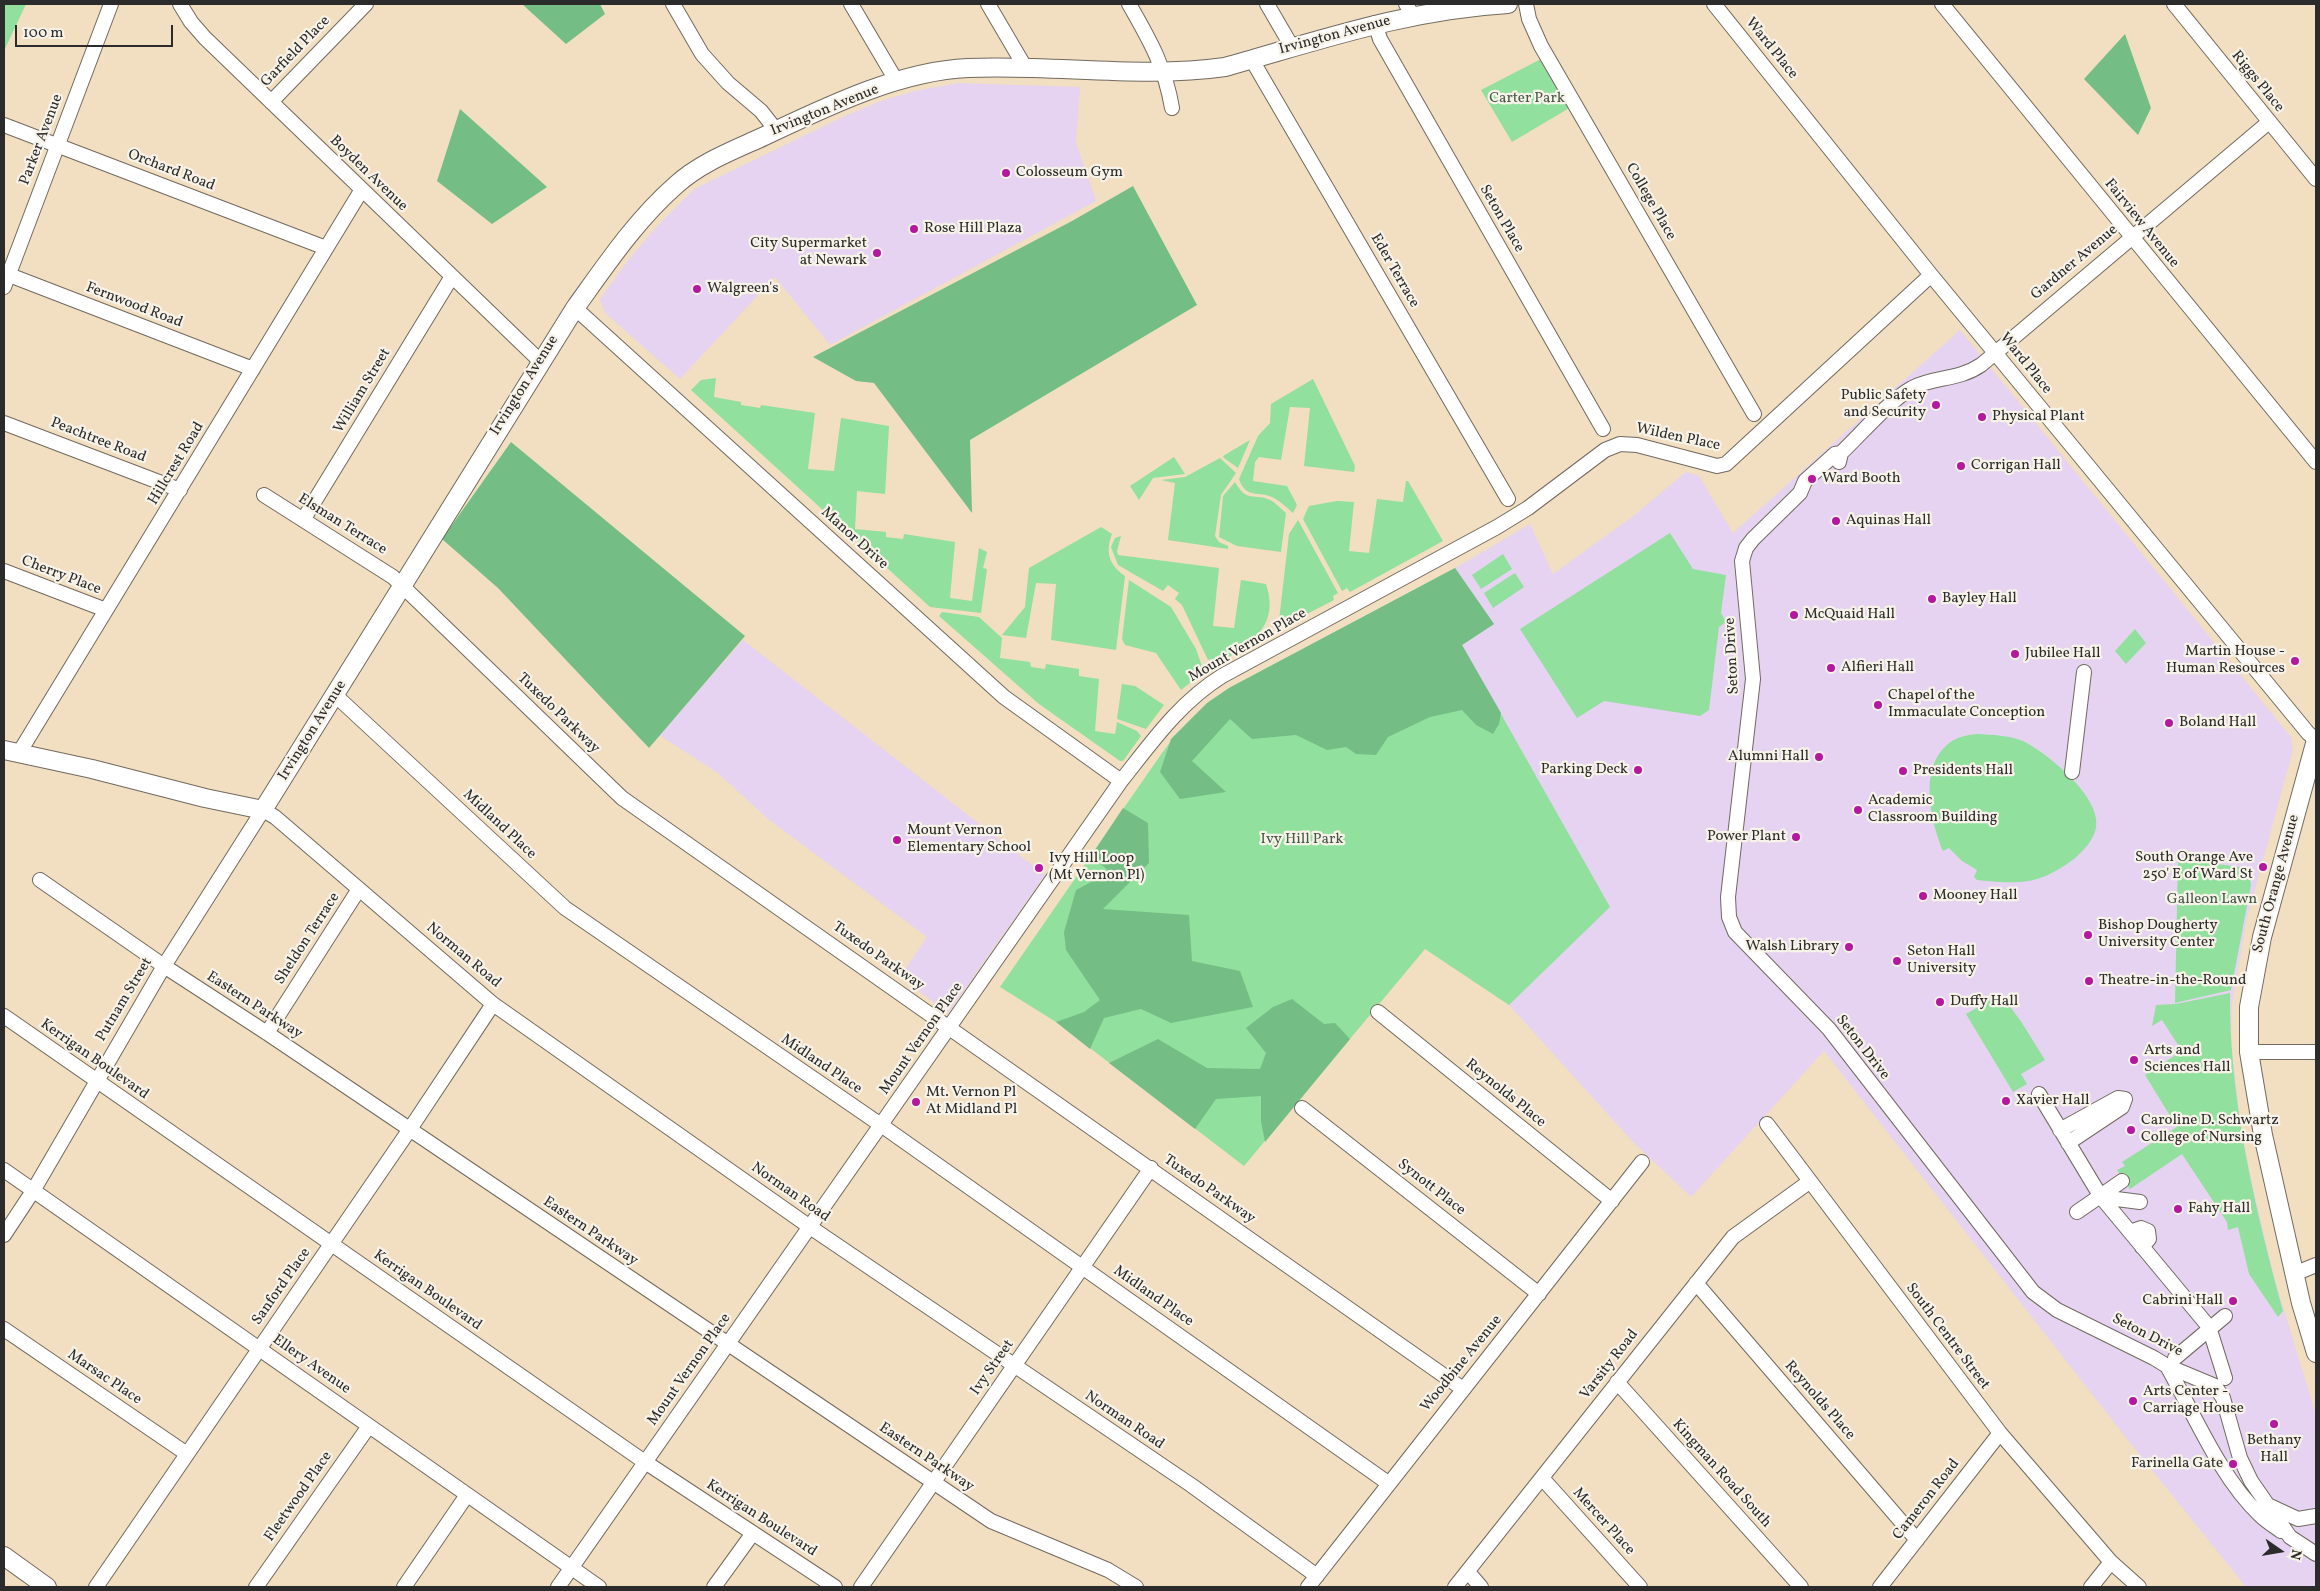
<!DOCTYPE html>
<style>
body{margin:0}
#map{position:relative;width:2320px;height:1591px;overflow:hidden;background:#f2dec0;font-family:Vollkorn,serif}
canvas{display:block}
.frame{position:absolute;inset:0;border:5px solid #2b2b2b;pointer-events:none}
.north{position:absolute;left:2255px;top:1526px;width:50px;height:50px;-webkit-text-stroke:4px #f7f3e8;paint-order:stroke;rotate:103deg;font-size:14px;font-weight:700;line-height:20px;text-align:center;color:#2b2b2b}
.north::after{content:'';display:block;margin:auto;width:18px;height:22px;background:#2b2b2b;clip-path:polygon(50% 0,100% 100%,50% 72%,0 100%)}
.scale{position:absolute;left:15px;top:25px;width:158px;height:22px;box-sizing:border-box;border:2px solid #2b2b2b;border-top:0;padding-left:6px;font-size:15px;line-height:18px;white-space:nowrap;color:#2b2b2b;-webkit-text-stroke:4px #f7f3e8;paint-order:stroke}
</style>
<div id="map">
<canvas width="2320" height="1591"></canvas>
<div class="frame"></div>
<div class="north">N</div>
<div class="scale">100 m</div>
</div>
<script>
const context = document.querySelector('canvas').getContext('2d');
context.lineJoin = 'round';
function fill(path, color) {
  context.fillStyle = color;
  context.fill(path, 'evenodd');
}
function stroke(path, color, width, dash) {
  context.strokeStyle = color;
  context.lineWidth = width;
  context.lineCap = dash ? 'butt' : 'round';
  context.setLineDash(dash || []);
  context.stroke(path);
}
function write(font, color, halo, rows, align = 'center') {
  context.font = font + ' Vollkorn,serif';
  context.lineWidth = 4.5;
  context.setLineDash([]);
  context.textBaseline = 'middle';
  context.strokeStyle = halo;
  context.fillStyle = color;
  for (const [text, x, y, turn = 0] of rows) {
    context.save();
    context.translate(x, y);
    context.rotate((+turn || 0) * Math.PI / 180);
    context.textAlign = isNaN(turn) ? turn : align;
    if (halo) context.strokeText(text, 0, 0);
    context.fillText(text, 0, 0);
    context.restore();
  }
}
fill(new Path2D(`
 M959,83l121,4 -4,55 20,59 -266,144 -55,-68 -95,102 -75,-66 -5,-14 29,-40 30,-35 35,-35 151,-73 33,-14 37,-11z
 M1960,330l331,407 2,13 -46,169 -15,85 -1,36 10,89 12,59 21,89 42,138v172h-70l-119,-148 -303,-388 -133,146 -59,-56 -123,-136 100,-99 -147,-261 -7,-77 75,-44 23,50 79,-57 54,-45 13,4 34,57z
 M743,640l302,235 -97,138 -48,-36 27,-40 -159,-118 -50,-46 -59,-38z`), '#e5d3f1');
fill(new Path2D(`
 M4,4h22l-22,47z
 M1541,59l30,48 -59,35 -31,-52z
 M716,378l-2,19 27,5v3l19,3 1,-3 54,8 -7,56 26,2 7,-53 48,8 -4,68 -28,-3 -2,38 31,3v5l17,2 1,-5 51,8 -5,56 22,3 7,-53 8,4 -4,16 4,1 -6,44 -51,-6 -88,-80 -2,-7 -5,1 -144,-131 10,-10z
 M1313,379l42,87 -1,6 -50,-6 6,-58 -20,-1 -9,53 -22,-3 -4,5 -2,19 34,5 10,19 -4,8c-6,-5 -12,-11 -19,-15 -15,-8 -28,2 -35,-19l19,-43 12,-13 1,-19z
 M1250,440l-12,28 -14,-10 -1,-2z
 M1174,457l11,17 -32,4 -14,22 -9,-14z
 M1220,458l16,15 -15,22 -6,41 4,6 9,4v3l-60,-9 7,-57 -14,-3 24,-3z
 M1406,481h2l35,60 -93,51 -3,-4 -5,3 -39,-72 6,-13 28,-5 17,1 -5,49 20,2 8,-54 26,3z
 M1235,482c13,22 17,10 35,18 5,2 11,9 16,13l-5,39 -44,-6 -18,-9 4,-41z
 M1298,520l40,73 -5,3 1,4 -56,29 11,-95z
 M1101,527l11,7c-7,18 -3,31 13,42l-9,74 -65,-10 5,-56 -20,-1 -10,55 -24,-3 23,-28 4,-39z
 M1670,533l23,36 33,6 -5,38 5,9 -7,5 -10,83 -9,6 -96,-15 -27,17 -57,-89z
 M1121,536l-4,15 1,4 101,13 -6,58 21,2 7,-48 25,4c15,45 -19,61 -51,82l-4,-7 -3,1 -26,-55 -7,-6 4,-6 -11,-8 -5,6 -45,-26 -7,-18 4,-9z
 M1503,554l9,15 -31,20 -9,-14z
 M1455,568l39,56 -32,21 148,262 -101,98 -84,-56 -181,217 -188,-144 -56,-35 162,-234c19,-26 41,-47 67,-65z
 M1515,573l9,14 -31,21 -9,-15z
 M1129,580l42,27 25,42 8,23 -23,18 -25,-37 -31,-8 -3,-6z
 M942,612l37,5 23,21 -2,20 30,4 1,5 14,2 1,-5 33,5v7l20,3 -4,52 20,3 2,-12 20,9 4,5 -18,25h-3l-81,-57 -100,-88z
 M2135,629l11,14 -20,21 -11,-13z
 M1122,684l13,2 29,19 -18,24 -29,-10z
 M1977,734c16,1 31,1 46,7 24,12 79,56 73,87 -3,13 -13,23 -22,31 -37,27 -54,25 -97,21l-3,-3 3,-7 -15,-9 -13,-13 -6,3c-12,-30 -25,-82 5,-107 8,-7 19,-9 29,-10z
 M2178,859l70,9 3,17 -20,105 -56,13z
 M2230,993c-1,107 25,215 53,318l-5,6 -29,-43 -11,-47 -10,3 -1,-8 -45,-68 -52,35 -13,-19 8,-4 -3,-4 55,-35 -32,-52 37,-24 -20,-31 -10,6 4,-21 20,-1z
 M2001,994l21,29 23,37 -24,14 6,10 -14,8 -47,-78z`), '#91e09e');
fill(new Path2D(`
 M522,4h78l5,10 -39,30z
 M2125,34l26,74 -13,27 -54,-56z
 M460,109l87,78 -55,37 -55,-43z
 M1133,186l64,119 -227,135 2,73 -98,-130 -18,-2 -43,-24 259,-136z
 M511,442l234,194 -96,112 -151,-160 -56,-49z
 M1455,568l39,56 -32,21 39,68 -2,11 -6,10 -17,-9 -14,-15 -32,7 -42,20 -12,18 -20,-1 -10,-7 -19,3 -31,-15 -44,4 -22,-20 -38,42 34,31 -46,7 -20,-27 11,-33 36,-36 22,-15z
 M1123,808l25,15 1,40 -46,46 86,6 3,46 48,10 13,36 -82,16 -30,-14 -37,9 -14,31 -34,-27 28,-10 16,-12 -34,-50 -2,-18 12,-42 34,-18 -19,-16z
 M1292,999l32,25 11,-1 15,16 -85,103 -4,-21v-25l-45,3 -21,30 -86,-66 49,-24 49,29 53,1 6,-16 -20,-25 27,-21z`), '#74be85');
const minor = new Path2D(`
 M180,4l11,18 14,16 335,323
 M673,4l29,50 26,29 33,28 15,19
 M851,4l46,78
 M988,4l37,63
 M1129,4c20,35 36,62 43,104
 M1267,4l25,43
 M1406,4l7,12
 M1526,4l3,15 12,27 213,368
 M1714,4l217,271 377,458 8,7
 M1942,4l374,458
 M2174,4l142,175
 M1375,23l5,16 223,390
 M1252,60l256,439
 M271,102l95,-98
 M4,125l322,123
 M4,273l249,96
 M4,287l107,-283
 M575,308l429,389 117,84
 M4,423l176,67
 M1841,453l-6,1 -30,27 -5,12 -47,46 -7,9 -4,13 11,118 -25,218 1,20 6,15 94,97 204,263 24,18 97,48 13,8 48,20 8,12 17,60 11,23 39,56 26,17
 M1839,462l2,-9c20,-19 48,-52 71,-65 23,-12 45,-7 69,-23l288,-243
 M264,495l129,82 229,221 841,591
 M303,520l148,-242
 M4,571l102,39
 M335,695l230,213 316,217 507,358
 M19,753l342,-562
 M2072,772l12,-100
 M40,880l124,86 103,67 724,488 117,49 28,17
 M1378,1012l234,189
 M4,1016l635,442 196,129
 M267,1033l92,-144
 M2249,1052h67
 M2039,1094l62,103 108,130 16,51
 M1302,1108l237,186
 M1767,1124l233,309 111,129 28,25
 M2060,1130l58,-32 7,1 -3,8 -54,36
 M4,1170l595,417
 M2101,1197l39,5
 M2077,1212l45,-31
 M2130,1232l11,-4 7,3 1,8 -7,8
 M4,1235l29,-44 131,-225 99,-156 12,7 218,187 317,223 381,258 126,91
 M2294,1274l22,-9
 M1696,1283l221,257
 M4,1329l183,125
 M2175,1358l50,-42
 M2167,1366c26,46 54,113 93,149 6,6 14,11 21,16
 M1617,1382l184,205
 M1542,1478l98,109
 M2270,1506l28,13 18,-3
 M1468,1572l13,15
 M96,1587l314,-458 83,-125
 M256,1587l113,-161
 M404,1587l63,-92
 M558,1587l563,-806c31,-39 58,-78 101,-105l275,-149 31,-19 77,-58 15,-6 17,1 80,21 9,-2 205,-189
 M714,1587l39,-54
 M861,1587l290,-419
 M1308,1587l334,-425
 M1455,1587l278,-350 76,-55
 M1880,1587l120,-154
 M2091,1587l20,-25`);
const major = new Path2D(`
 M2316,740l-54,197 -13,70v45l14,83 38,168 15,50
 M4,750l88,19 113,29 58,12 312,-502c31,-43 61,-88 101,-123 23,-21 53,-33 82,-46 64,-30 139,-68 210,-71 85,-4 173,11 257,-1 96,-27 182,-57 283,-63
 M4,1556l43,31`);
stroke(minor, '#716a5f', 16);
stroke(major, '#716a5f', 20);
stroke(minor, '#fff', 14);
stroke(major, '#fff', 18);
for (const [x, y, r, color] of [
 [1006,173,5,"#b5179e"],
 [914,229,5,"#b5179e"],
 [877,253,5,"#b5179e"],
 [697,289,5,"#b5179e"],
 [1936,405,5,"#b5179e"],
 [1982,417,5,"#b5179e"],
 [1961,466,5,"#b5179e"],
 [1812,479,5,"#b5179e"],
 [1836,521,5,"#b5179e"],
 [1932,599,5,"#b5179e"],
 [1794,615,5,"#b5179e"],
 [2015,654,5,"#b5179e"],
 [2295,661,5,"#b5179e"],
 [1831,668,5,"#b5179e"],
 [1878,705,5,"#b5179e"],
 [2169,723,5,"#b5179e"],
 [1819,757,5,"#b5179e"],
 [1638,770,5,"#b5179e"],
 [1903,771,5,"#b5179e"],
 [1858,810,5,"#b5179e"],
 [1796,837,5,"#b5179e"],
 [897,840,5,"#b5179e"],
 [2263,867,5,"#b5179e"],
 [1039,868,5,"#b5179e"],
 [1923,896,5,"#b5179e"],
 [2088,935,5,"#b5179e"],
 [1849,947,5,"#b5179e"],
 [1897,961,5,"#b5179e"],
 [2089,981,5,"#b5179e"],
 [1940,1002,5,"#b5179e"],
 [2134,1060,5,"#b5179e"],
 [2006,1101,5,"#b5179e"],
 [916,1102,5,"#b5179e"],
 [2131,1130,5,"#b5179e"],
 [2178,1209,5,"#b5179e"],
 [2233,1301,5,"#b5179e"],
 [2133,1401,5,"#b5179e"],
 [2274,1424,5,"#b5179e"],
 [2233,1464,5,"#b5179e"]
]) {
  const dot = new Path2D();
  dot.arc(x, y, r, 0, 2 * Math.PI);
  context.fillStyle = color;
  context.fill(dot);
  stroke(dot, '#f7f3e8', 2);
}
write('15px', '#2b2b2b', '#f7f3e8', [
 ["Irvington Avenue",1335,36,-15],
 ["Ward Place",1771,49,51],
 ["Garfield Place",296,52,-46],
 ["Riggs Place",2257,82,51],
 ["Irvington Avenue",825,111,-22],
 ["Parker Avenue",42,140,-69],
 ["Orchard Road",171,171,21],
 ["Boyden Avenue",368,174,44],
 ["College Place",1650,202,60],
 ["Seton Place",1501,219,60],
 ["Fairview Avenue",2141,224,51],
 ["Gardner Avenue",2075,263,-40],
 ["Eder Terrace",1394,271,60],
 ["Fernwood Road",134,306,21],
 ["Ward Place",2025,364,51],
 ["Irvington Avenue",525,386,-58],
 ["William Street",363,391,-59],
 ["Wilden Place",1678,438,12],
 ["Peachtree Road",98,441,21],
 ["Hillcrest Road",177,464,-59],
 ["Elsman Terrace",342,525,32],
 ["Manor Drive",854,539,42],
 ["Cherry Place",61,576,21],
 ["Mount Vernon Place",1248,646,-30],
 ["Seton Drive",1733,656,-93],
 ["Tuxedo Parkway",558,714,44],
 ["Irvington Avenue",313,731,-58],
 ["Midland Place",499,825,43],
 ["South Orange Avenue",2277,884,-75],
 ["Sheldon Terrace",308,939,-57],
 ["Norman Road",463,956,40],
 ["Tuxedo Parkway",878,957,35],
 ["Putnam Street",125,1000,-59],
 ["Eastern Parkway",254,1006,33],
 ["Mount Vernon Place",922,1039,-55],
 ["Seton Drive",1862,1048,52],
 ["Kerrigan Boulevard",94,1060,35],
 ["Midland Place",821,1065,34],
 ["Reynolds Place",1505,1094,39],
 ["Synott Place",1431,1188,38],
 ["Tuxedo Parkway",1209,1190,35],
 ["Norman Road",790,1193,35],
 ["Eastern Parkway",590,1232,34],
 ["Sanford Place",282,1287,-55],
 ["Kerrigan Boulevard",427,1291,35],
 ["Midland Place",1153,1297,35],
 ["Seton Drive",2147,1336,27],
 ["South Centre Street",1947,1337,53],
 ["Woodbine Avenue",1462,1364,-51],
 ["Ellery Avenue",311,1365,35],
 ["Varsity Road",1610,1365,-52],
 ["Ivy Street",993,1368,-55],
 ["Mount Vernon Place",690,1370,-55],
 ["Marsac Place",104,1378,34],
 ["Reynolds Place",1819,1401,49],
 ["Norman Road",1124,1421,34],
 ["Eastern Parkway",926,1458,34],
 ["Kingman Road South",1721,1474,48],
 ["Fleetwood Place",299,1497,-55],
 ["Cameron Road",1927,1500,-52],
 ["Kerrigan Boulevard",761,1519,33],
 ["Mercer Place",1603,1522,48]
]);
write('15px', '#445848', '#f7f3e8', [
 ["Carter Park",1527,99],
 ["Ivy Hill Park",1302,840],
 ["Galleon Lawn",2212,900]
]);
write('15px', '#2b2b2b', '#f7f3e8', [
 ["Colosseum Gym",1016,173],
 ["Rose Hill Plaza",924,229],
 ["City Supermarket",867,244,"right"],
 ["at Newark",867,261,"right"],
 ["Walgreen's",707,289],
 ["Public Safety",1926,396,"right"],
 ["and Security",1926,413,"right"],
 ["Physical Plant",1992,417],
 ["Corrigan Hall",1971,466],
 ["Ward Booth",1822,479],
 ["Aquinas Hall",1846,521],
 ["Bayley Hall",1942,599],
 ["McQuaid Hall",1804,615],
 ["Martin House -",2285,652,"right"],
 ["Human Resources",2285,669,"right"],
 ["Jubilee Hall",2025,654],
 ["Alfieri Hall",1841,668],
 ["Chapel of the",1888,696],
 ["Immaculate Conception",1888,713],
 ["Boland Hall",2179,723],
 ["Alumni Hall",1809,757,"right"],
 ["Parking Deck",1628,770,"right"],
 ["Presidents Hall",1913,771],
 ["Academic",1868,801],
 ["Classroom Building",1868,818],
 ["Mount Vernon",907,831],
 ["Elementary School",907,848],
 ["Power Plant",1786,837,"right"],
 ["South Orange Ave",2253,858,"right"],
 ["250' E of Ward St",2253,875,"right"],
 ["Ivy Hill Loop",1049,859],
 ["(Mt Vernon Pl)",1049,876],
 ["Mooney Hall",1933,896],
 ["Bishop Dougherty",2098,926],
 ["University Center",2098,943],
 ["Walsh Library",1839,947,"right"],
 ["Seton Hall",1907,952],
 ["University",1907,969],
 ["Theatre-in-the-Round",2099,981],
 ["Duffy Hall",1950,1002],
 ["Arts and",2144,1051],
 ["Sciences Hall",2144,1068],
 ["Mt. Vernon Pl",926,1093],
 ["At Midland Pl",926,1110],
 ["Xavier Hall",2016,1101],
 ["Caroline D. Schwartz",2141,1121],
 ["College of Nursing",2141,1138],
 ["Fahy Hall",2188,1209],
 ["Cabrini Hall",2223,1301,"right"],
 ["Arts Center -",2143,1392],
 ["Carriage House",2143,1409],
 ["Bethany",2274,1441,"center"],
 ["Hall",2274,1458,"center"],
 ["Farinella Gate",2223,1464,"right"]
], 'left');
</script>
